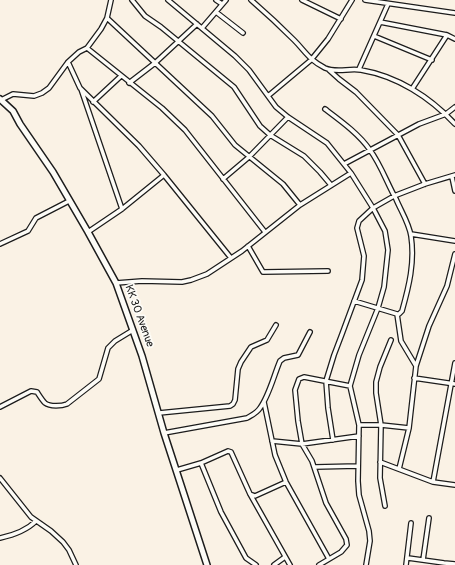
<!DOCTYPE html>
<style>
body{margin:0}
canvas{display:block;background:#faf2e5}
</style>
<canvas width="455" height="565"></canvas>
<script>
const context = document.querySelector('canvas').getContext('2d');
context.lineJoin = 'round';
function stroke(path, color, width, dash) {
  context.strokeStyle = color;
  context.lineWidth = width;
  context.lineCap = dash ? 'butt' : 'round';
  context.setLineDash(dash || []);
  context.stroke(path);
}
function write(font, color, halo, rows, align = 'center') {
  context.font = font + ' Pangolin,sans-serif';
  context.lineWidth = 3.5;
  context.setLineDash([]);
  context.textBaseline = 'middle';
  context.strokeStyle = halo;
  context.fillStyle = color;
  for (const [text, x, y, turn = 0] of rows) {
    context.save();
    context.translate(x, y);
    context.rotate((+turn || 0) * Math.PI / 180);
    context.textAlign = isNaN(turn) ? turn : align;
    if (halo) context.strokeText(text, 0, 0);
    context.fillText(text, 0, 0);
    context.restore();
  }
}
const street = new Path2D(`
 M132,0l13,16 16,11 73,60 26,39 10,9 34,21 16,16 11,13
 M168,0l67,56 14,14 27,37 12,10 39,26 24,30 22,35 12,23 3,19 -4,37 -6,21 -19,47 -9,31 9,39 -1,56 1,14 10,36 1,10 -4,24
 M216,0l6,4
 M251,0c15,13 29,26 43,40 11,11 15,20 31,28 11,5 24,0 36,2 36,6 69,27 94,54
 M302,0l39,19
 M365,0l90,13
 M216,12l27,21
 M107,18l105,98 23,29 48,39 17,21
 M380,22l67,13 8,4
 M202,28l24,-28
 M374,36l58,24
 M87,48l75,60 23,22 80,102
 M68,62l12,26 59,58 25,29 67,83
 M359,69l29,-65
 M329,70l10,9 17,13 42,43 27,49
 M129,83l26,-20 42,-39
 M81,89l41,120
 M412,89l35,-54
 M268,96l43,-36 17,-21 24,-39
 M1,100l12,-6 21,2 8,-3 7,-5 19,-26 11,-10 8,-4 14,-19 6,-11 4,-18
 M93,102l28,-26
 M325,109c16,12 34,25 45,41 11,15 17,33 26,49 5,12 13,24 15,37 4,26 -2,50 -9,75l-3,3h-2l-43,-13
 M344,164l75,-40 27,-10 9,-7
 M452,177l3,14
 M223,179l26,-22 39,-40
 M88,232l34,-23 42,-34
 M411,234l44,7
 M0,244l28,-13 8,-13 33,-17
 M248,246l15,26 65,-1
 M116,283l26,-2 40,1 9,-2 16,-6 35,-23 58,-46 51,-32
 M397,314l4,27 15,25
 M414,378l41,6
 M264,402l11,53 11,27 43,77
 M0,407l31,-16 6,1c2,3 5,8 8,11 5,4 17,3 22,1l32,-25 9,-31 7,-7 18,-11
 M159,413l71,-7 3,-2 2,-4 3,-31 3,-7 10,-15 16,-7 9,-15
 M359,425h22l28,3
 M164,433l83,-15c5,-3 10,-5 13,-10 9,-12 14,-33 20,-47l4,-3 14,-3 12,-23
 M333,440l-5,-32 -2,-27 8,-26 8,-21 20,-54 2,-24 -7,-28 2,-7 14,-13 21,-12 31,-12 30,-9
 M272,441l30,3 57,-8
 M380,462l53,20 22,3
 M201,463l20,49 25,46 10,7
 M315,467l43,-1
 M399,469l10,-41 7,-62 13,-40 18,-40 8,-32
 M177,470l24,-7 27,-12 3,1 19,42 40,71
 M0,478l31,39 20,14 12,11 6,8 7,15
 M433,482l22,-119
 M250,494l5,2 31,-14
 M385,506l-5,-28 1,-53 -5,-32v-11l4,-15 11,-27
 M0,538c14,-3 26,-7 36,-17
 M408,558l36,5 11,1
 M423,560l6,-42
 M274,565l11,-8
 M319,565l22,-13 6,-7 -1,-6 -20,-36 -14,-42 -10,-17 -4,-23 -3,-31 4,-11 5,-2 46,9
 M406,565l5,-42`);
const secondary = new Path2D(`
 M0,99l13,12 7,13 33,48 35,60 28,51 26,73 22,77 43,132`);
stroke(street, '#1c1c1c', 6);
stroke(secondary, '#1c1c1c', 8);
stroke(street, '#fdfcf7', 3.5);
stroke(secondary, '#fdfcf7', 5);
write('11px', '#1c1c1c', '#fdfcf7', [
 ["KK 30 Avenue",139,316,70]
]);
</script>
